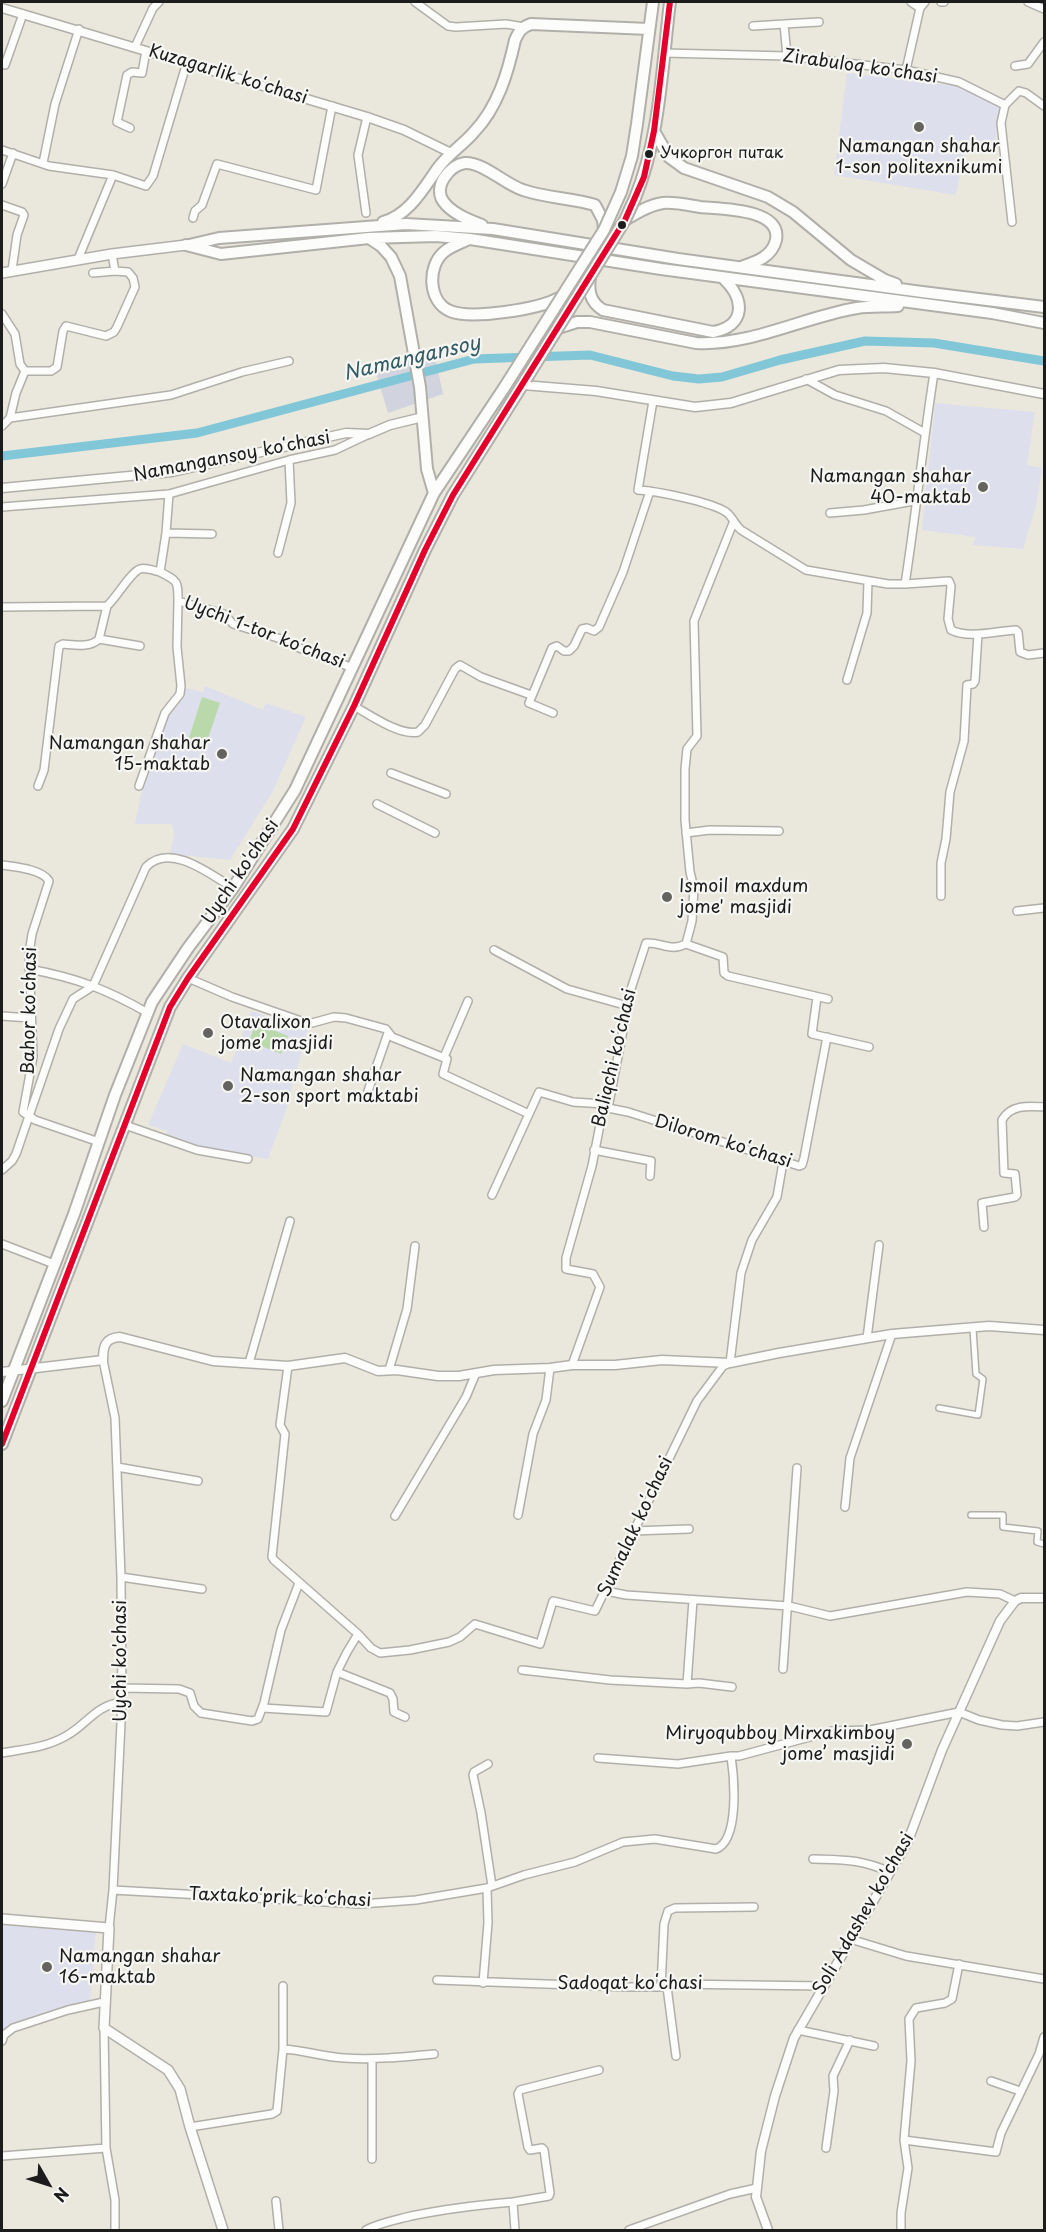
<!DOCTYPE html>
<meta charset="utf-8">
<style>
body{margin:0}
#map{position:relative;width:1046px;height:2232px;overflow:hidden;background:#eae8dd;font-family:"Playpen Sans",sans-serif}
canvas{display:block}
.frame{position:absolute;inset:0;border:3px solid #1c1c1c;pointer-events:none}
.north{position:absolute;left:18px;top:2154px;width:60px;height:60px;-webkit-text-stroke:4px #f6f6f2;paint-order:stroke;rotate:129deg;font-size:16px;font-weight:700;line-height:24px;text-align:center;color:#1c1c1c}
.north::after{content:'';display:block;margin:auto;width:21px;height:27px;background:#1c1c1c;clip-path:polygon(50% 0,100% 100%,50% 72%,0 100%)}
</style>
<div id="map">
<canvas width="1046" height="2232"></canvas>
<div class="frame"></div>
<div class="north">N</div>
</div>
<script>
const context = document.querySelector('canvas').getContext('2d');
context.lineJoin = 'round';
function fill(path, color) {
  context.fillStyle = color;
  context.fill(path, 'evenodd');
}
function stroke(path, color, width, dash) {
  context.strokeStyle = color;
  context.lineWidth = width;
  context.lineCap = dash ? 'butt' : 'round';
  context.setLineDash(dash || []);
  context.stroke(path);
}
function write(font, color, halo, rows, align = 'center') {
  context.font = font + ' "Playpen Sans",sans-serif';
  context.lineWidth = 4.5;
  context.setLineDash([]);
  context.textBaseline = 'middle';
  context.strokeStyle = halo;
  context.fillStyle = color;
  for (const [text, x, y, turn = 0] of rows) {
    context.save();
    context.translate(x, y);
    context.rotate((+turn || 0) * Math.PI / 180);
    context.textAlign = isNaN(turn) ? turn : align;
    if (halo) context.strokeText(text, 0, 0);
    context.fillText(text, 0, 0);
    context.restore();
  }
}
fill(new Path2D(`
 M847,73l119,14 34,19 -6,46 -29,-3 -9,46 -122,-20z
 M935,403l100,9 -8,53 15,3 -6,38 -13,43 -50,-4 2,-8 -53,-7z
 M205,686l58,24 3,-7 40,14 -33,74 -43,69 -60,-6 4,-20 -2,-10h-37l6,-30 26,-77 11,-14 7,-15 18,4z
 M251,1011l57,18 -22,81 -18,49 -57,-9 -45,-14 1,-5 -19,-6 35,-81 48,19z
 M2,1925l94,7 -6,70 -85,27 -3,8z`), '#dedfec');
fill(new Path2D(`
 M434,351l9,43 -55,19 -12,-40z`), '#d1d4de');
fill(new Path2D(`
 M202,697l18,6 -15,44 -17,-6z
 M256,1023l32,13 -7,18 -32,-13z`), '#b9d9ab');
stroke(new Path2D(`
 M2,456l195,-23 277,-74 116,-4 83,21 26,3 23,-2 58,-17 85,-19 69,2 110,18`), '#82c7d7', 9);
const pedestrian = new Path2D(`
 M939,1408l39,7 5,-36 -7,-5 -3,-45
 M971,1515h32v12l35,4 -1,11 7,2`);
const minor = new Path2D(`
 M415,2l33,24 8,1 50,-3 18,3
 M911,2l9,6 5,-6
 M941,2h3
 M1028,2l16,7
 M753,26l31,-2
 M135,47l18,-39 6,-6
 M664,53l123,3 119,14 53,12 46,23 -4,18 11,99
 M787,56l-3,-32 35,-2
 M5,65l18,-51
 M1015,66l13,-2 16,-22
 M906,70l14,-62
 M1005,105l14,-14 7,2 18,13
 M130,128l-13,-6 10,-47 5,-3 10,1 4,-22
 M2,150l47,16 64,9 33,11 7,-10 34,-114
 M43,163l12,-59 24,-75
 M2,184l11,-31
 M2,205l20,7 2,3 -7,20 -5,35
 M366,213l-8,-58 9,-38
 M193,218l2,-7 7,-6 15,-41 99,26 16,-84
 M78,259l35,-84
 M93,273l22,-2
 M2,314l13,20 5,30 5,7
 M934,373c-11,70 -18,141 -29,211l44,-3 2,5 -3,33 3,11c19,9 44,1 65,0l2,2 2,20 8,3 16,-2
 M806,379l29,16 51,16 39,22
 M653,401l-15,89c19,1 73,12 88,22 7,5 8,12 15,18l65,40 82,14h17
 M10,418l161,-23 71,-23 47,-11
 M2,426l8,-8 6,-25 9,-22h26l6,-4 6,-36 3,-5 40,10 8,-4 3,-5 18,-40 -2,-9 -5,-6 -13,-1 -3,-17
 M2,507l167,-13 120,-34 46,-10 34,-16
 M830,513l34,-3 55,-10
 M166,533l46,1
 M278,553l13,-50 -2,-43
 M160,572c18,9 18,9 18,29l46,13 9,10 48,15 13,7 59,22
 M2,607l105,-1c9,-8 24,-34 33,-37 6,-2 14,2 20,3l6,-39 3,-39
 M99,639l41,7
 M847,680l20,-67 1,-32
 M354,706c16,9 46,30 64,26l7,-7 30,-56 5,-4 21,12 50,18
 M553,713l-24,-10 23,-55 5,-2 7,5h5l5,-5 8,-17 5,-1 7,3 5,-4 24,-55 27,-81
 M391,773l55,21
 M38,786l6,-16 15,-124 4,-2c12,1 27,4 36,-5l8,-33
 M139,786l26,-73 15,-19 1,-8 -4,-39 1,-46
 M377,804l58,29
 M686,833l24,-3 69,1
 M2,865c13,2 40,4 47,16l-17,53 -3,20 4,103 -10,55 12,8 64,22
 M941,896v-33l5,-24 4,-47 14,-51 3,-56 6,-1 2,-3 3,-47
 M1017,911l27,-3
 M686,944l37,13 1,16 4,3 100,23
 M494,950l73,39 61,17
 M29,969c48,9 77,20 119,44
 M188,978l44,19 75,26h5l22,-6 12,1 40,11 6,8 55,22 -4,15 86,40 10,-22 34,10 31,2 4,4 20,4 171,54 3,-1 2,-7 23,-121
 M817,997l-5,37 57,13
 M2,1016l28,2
 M444,1057l24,-56
 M368,1091l20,-58
 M125,1125l72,25 51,9
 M594,1150l57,11 -1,15
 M2,1170l10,-9 4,-7 43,-125 14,-30 20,-13 53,-119c24,-25 64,7 87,21
 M492,1195l37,-81
 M984,1227l-2,-24 33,-6 2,-2 -2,-21 -11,-1 -2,-53c9,-16 27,-14 42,-13
 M2,1244l52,20
 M867,1338l12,-93
 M103,1360l12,58 6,159 1,125 -9,188 -4,38
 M249,1363l41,-142
 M572,1365l28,-78 -7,-13 -27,-5v-11l26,-92 11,-57 6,-6 22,-114 15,-46c16,-1 23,9 40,1l6,-23 2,-33 -4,-16 -5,-52v-51l2,-20 10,-13 -3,-115 39,-98
 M288,1366l-8,59 5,9 -13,123 2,3 84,74 13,14 9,5 30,-3 39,-8 11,-5 15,-13 65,20 13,-43 42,10 102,-210 26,-35 7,-3 11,-90 11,-33 25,-43 6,-35
 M389,1370l18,-61 8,-63
 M117,1467l81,14
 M845,1507l5,-49 42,-124
 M518,1515l15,-81 13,-34 4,-32
 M395,1516l71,-119 10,-24
 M633,1531l56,-2
 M121,1577l81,12
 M606,1591l20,4 163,11 41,10 137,-24 33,2 15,7
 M783,1669l14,-201
 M522,1670l88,10 77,4 12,-1 33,4
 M337,1672l53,21 3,6 1,13 11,5
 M687,1684l6,-84
 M122,1688l57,1 11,4 4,13 7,7 51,8 6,-2 6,-16 17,-73 18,-47
 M263,1708l63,4 11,-40 10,-20 11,-18
 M2,1753c22,-4 43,-5 64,-17 22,-12 28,-30 56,-34
 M598,1758l80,6 53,-8
 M488,1764l-14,8 -1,3 8,38 11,73
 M813,1859c32,1 47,0 77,13
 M113,1890l248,14 55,-4 71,-12 37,-13 51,-13 48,-20 32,-3 61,10c24,-9 18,-73 15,-93h8l93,-25 38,-1 89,-18 20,8 23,5 15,1 27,-4
 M850,1939l56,17 138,23
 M437,1980l190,7h40l5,-3 152,2
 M483,1983l5,-60 -1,-35
 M661,1987l3,-63 4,-13 7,-3 79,-1
 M667,1987l9,69
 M104,2028l2,120 9,52v30
 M798,2030l76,16
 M2,2041l2,-6 9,-7 55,-18 36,-8
 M283,2049v-63
 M991,2081l29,10
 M190,2127l82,-13 5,-3 6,-62c21,1 40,8 61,9 30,2 60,-1 90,-4
 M904,2140l7,-79 -2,-42 7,-11 29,-5 7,-4 7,-35
 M826,2148l8,-57 -1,-15 17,-36
 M2,2156l104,-8
 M372,2159v-100
 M276,2201l3,29
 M513,2202l36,-6 1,-3 -6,-43 -2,-2 -12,2 -2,-3 -10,-53 2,-4 79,-20
 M366,2230c13,-7 30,-10 45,-14 34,-7 67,-11 102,-14l2,28
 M629,2230l101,-36 27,-6
 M901,2230v-17l7,-45 -4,-28 92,12 5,-19 38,-79 5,-17`);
const tertiary = new Path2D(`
 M2,8l365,109 37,13 47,23
 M523,385l73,6 99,16 36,-4 108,-33 45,-2 50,5 110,21
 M2,488l170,-16 174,-39 23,1 21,-9 33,-8
 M2,1372l101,-12c0,-14 2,-22 17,-23l93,24 75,5 57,-8 33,13 19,-1 41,6h21l35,-6 56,-2 22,-3h43l47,-5 68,3 49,-10 113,-19 97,-8 55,4
 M768,2230l-12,-33 5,-46 14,-55 19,-58 114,-197 34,-91 58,-129 15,-20 6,-3h23`);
const secondary = new Path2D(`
 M2,273l110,-19 74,-9
 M2,1919l107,9 -5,100 64,42 12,19 10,38 33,103`);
const primary = new Path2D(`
 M654,131l15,26 15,11 84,29 25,15 58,48 34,20 11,4
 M621,192l11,-36 5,-32 16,-122
 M635,198c25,-60 27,-132 35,-196
 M625,220c11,-7 24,-15 38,-17 11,-1 25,2 37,4 19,2 82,1 76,33 -4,17 -20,22 -35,27
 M383,222c26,-7 40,-33 55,-54 10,-14 25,-23 36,-36 24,-25 34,-60 41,-92 4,-9 7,-13 16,-16l118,5
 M482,225c-13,-5 -31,-12 -39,-24 -10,-15 7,-36 22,-38 18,-1 41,22 58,27 23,8 49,8 72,15l8,15 1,10
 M369,238l12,8 10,11 9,19 20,111 7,82 7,24
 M469,239c-8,4 -18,7 -25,13 -17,14 -16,50 6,59 21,9 89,-2 109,-13
 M186,245l35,9 148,-16 67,-2 34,3 191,30 331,44 52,10
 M189,245l30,-7 187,-14 87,5 185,30 244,33 122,15
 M590,277c-2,14 0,25 13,33l110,22c33,-6 32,-33 11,-53
 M558,328l19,-6h13l106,21c55,3 107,-26 161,-35 13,-2 28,-1 41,-2
 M2,1401l72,-187 41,-119 37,-93 36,-54 45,-60 62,-98 139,-297 70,-105
 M2,1444l168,-437 18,-29 105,-149 61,-123 71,-156 28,-55 73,-116`);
stroke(pedestrian, '#b1afa9', 8);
stroke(minor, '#b1afa9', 10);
stroke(tertiary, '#b1afa9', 11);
stroke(secondary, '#b1afa9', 12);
stroke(primary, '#b1afa9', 14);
stroke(pedestrian, '#fcfcfa', 5);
stroke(minor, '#fcfcfa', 7);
stroke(tertiary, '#fcfcfa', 8);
stroke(secondary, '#fcfcfa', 9);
stroke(primary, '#fcfcfa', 10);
const primaryBridge = new Path2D(`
 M526,379l99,-159 10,-22
 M504,388l100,-158 17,-38`);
stroke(primaryBridge, '#b1afa9', 14, []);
stroke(primaryBridge, '#fcfcfa', 10);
stroke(new Path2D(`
 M2,1444l168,-437 18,-29 105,-149 61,-123 71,-156 28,-55 172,-275 19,-43 10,-46 16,-129`), '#e4002b', 6);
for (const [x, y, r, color] of [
 [919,127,6,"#646360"],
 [649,154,5,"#1c1c1c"],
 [622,225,5,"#1c1c1c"],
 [983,487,6,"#646360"],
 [222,754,6,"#646360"],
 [667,897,6,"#646360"],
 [208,1033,6,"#646360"],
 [228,1086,6,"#646360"],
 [907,1744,6,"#646360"],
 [47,1967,6,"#646360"]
]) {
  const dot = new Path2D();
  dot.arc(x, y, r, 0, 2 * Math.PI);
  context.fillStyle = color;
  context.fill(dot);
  stroke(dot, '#f6f6f2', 2);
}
write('16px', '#1c1c1c', '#f6f6f2', [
 ["Учкоргон питак",660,154]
], 'left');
write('18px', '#1c1c1c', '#f6f6f2', [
 ["Zirabuloq ko'chasi",860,67,8],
 ["Kuzagarlik koʻchasi",228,75,17],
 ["Namangansoy koʻchasi",232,457,-11],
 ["Uychi 1-tor koʻchasi",264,633,21],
 ["Uychi ko'chasi",241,872,-56],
 ["Bahor koʻchasi",30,1011,-89],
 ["Baliqchi koʻchasi",615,1058,-77],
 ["Dilorom koʻchasi",723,1142,17],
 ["Sumalak koʻchasi",636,1527,-65],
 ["Uychi ko'chasi",121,1661,-90],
 ["Taxtakoʻprik koʻchasi",280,1898,2],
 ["Soli Adashev ko'chasi",864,1914,-60],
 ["Sadoqat koʻchasi",630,1984]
]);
write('18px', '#1c1c1c', '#f6f6f2', [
 ["Namangan shahar",919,147,"center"],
 ["1-son politexnikumi",919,168,"center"],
 ["Namangan shahar",971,477,"right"],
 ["40-maktab",971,498,"right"],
 ["Namangan shahar",210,744,"right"],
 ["15-maktab",210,765,"right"],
 ["Ismoil maxdum",679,887],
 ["jome' masjidi",679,908],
 ["Otavalixon",220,1023],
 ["jome’ masjidi",220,1044],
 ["Namangan shahar",240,1076],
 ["2-son sport maktabi",240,1097],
 ["Miryoqubboy Mirxakimboy",895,1734,"right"],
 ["jome’ masjidi",895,1755,"right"],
 ["Namangan shahar",59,1957],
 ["16-maktab",59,1978]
], 'left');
write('italic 20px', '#335b66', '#f6f6f2', [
 ["Namangansoy",412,359,-13]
]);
</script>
